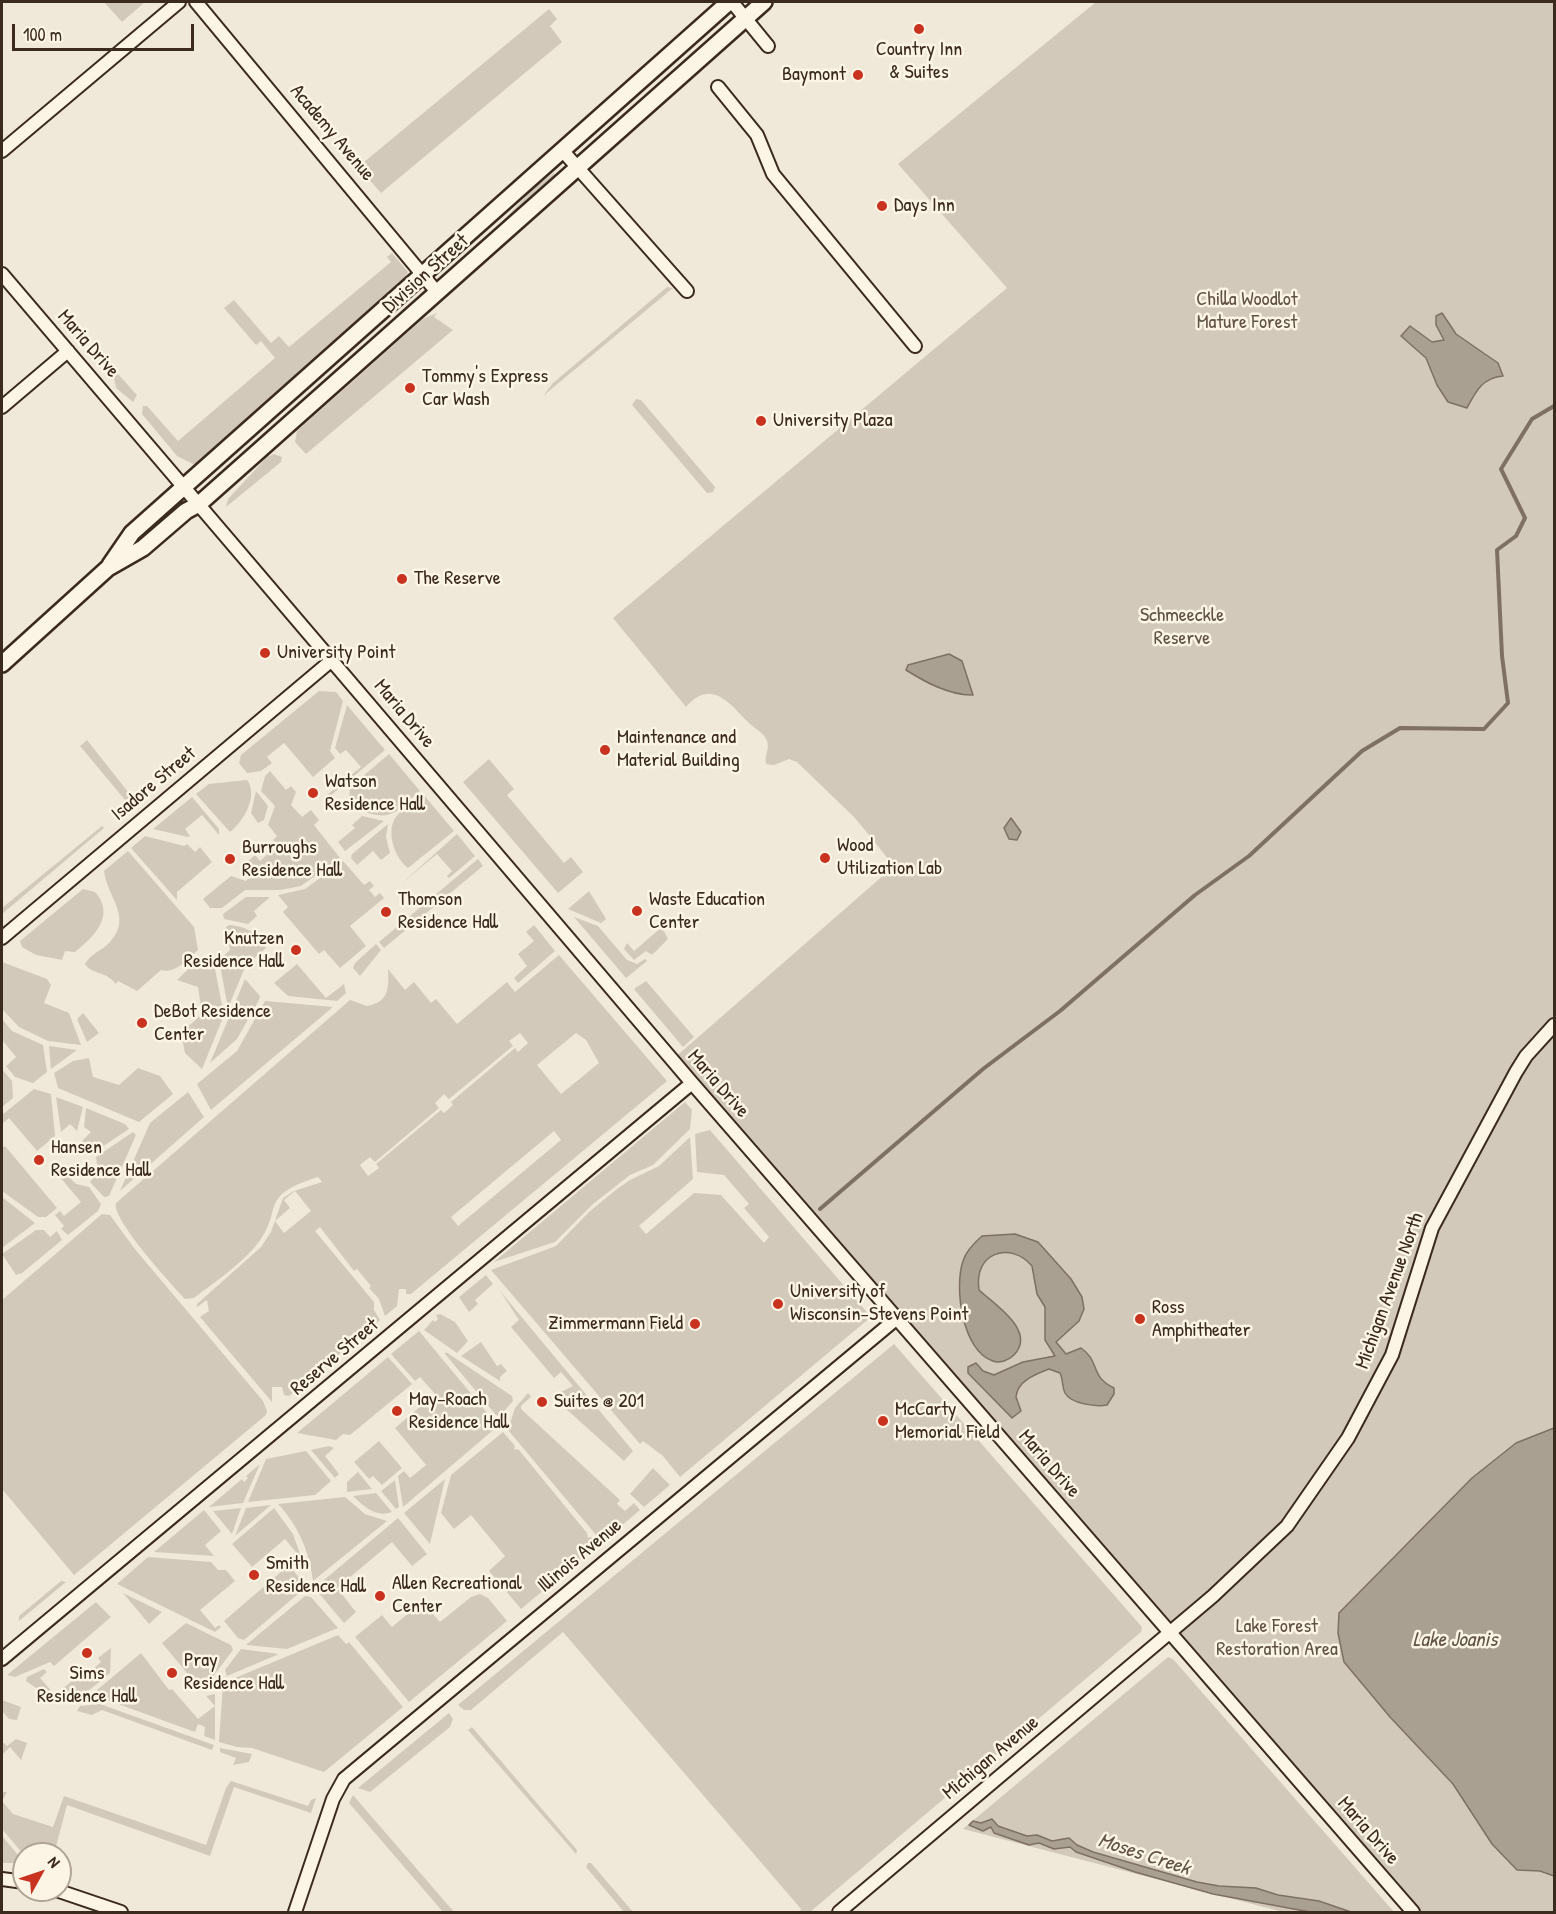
<!DOCTYPE html>
<meta charset="utf-8">
<style>
body{margin:0}
#map{position:relative;width:1556px;height:1914px;overflow:hidden;background:#f0e9d9;font-family:"Patrick Hand",sans-serif}
canvas{display:block}
.frame{position:absolute;inset:0;border:3px solid #3b2a1e;pointer-events:none}
.north{position:absolute;left:12px;top:1842px;width:60px;height:60px;box-sizing:border-box;background:#fcf5e5;border:2px solid #afa495;border-radius:50%;rotate:50deg;font-size:16px;font-weight:700;line-height:24px;text-align:center;color:#3b2a1e}
.north::after{content:'';display:block;margin:auto;width:21px;height:27px;background:#c8321e;clip-path:polygon(50% 0,100% 100%,50% 72%,0 100%)}
.scale{position:absolute;left:12px;top:24px;width:182px;height:27px;box-sizing:border-box;border:3px solid #3b2a1e;border-top:0;padding-left:8px;font-size:18px;line-height:21px;white-space:nowrap;color:#3b2a1e;-webkit-text-stroke:4px #fcf5e5;paint-order:stroke}
</style>
<div id="map">
<canvas width="1556" height="1914"></canvas>
<div class="frame"></div>
<div class="north">N</div>
<div class="scale">100 m</div>
</div>
<script>
const context = document.querySelector('canvas').getContext('2d');
context.lineJoin = 'round';
function fill(path, color) {
  context.fillStyle = color;
  context.fill(path, 'evenodd');
}
function stroke(path, color, width, dash) {
  context.strokeStyle = color;
  context.lineWidth = width;
  context.lineCap = dash ? 'butt' : 'round';
  context.setLineDash(dash || []);
  context.stroke(path);
}
function write(font, color, halo, rows, align = 'center') {
  context.font = font + ' "Patrick Hand",sans-serif';
  context.lineWidth = 5;
  context.setLineDash([]);
  context.textBaseline = 'middle';
  context.strokeStyle = halo;
  context.fillStyle = color;
  for (const [text, x, y, turn = 0] of rows) {
    context.save();
    context.translate(x, y);
    context.rotate((+turn || 0) * Math.PI / 180);
    context.textAlign = isNaN(turn) ? turn : align;
    if (halo) context.strokeText(text, 0, 0);
    context.fillText(text, 0, 0);
    context.restore();
  }
}
fill(new Path2D(`
 M104,2h41l-23,20z
 M1096,2h458v1910h-141l-741,-852 222,-194 -39,-48 -58,-56 -8,-3 -15,6 -8,-1c-2,-8 4,-15 1,-23 -4,-10 -13,-12 -20,-20 -18,-18 -36,-43 -61,-14l-73,-89 394,-330 -109,-124z
 M549,9l8,10 -7,7 12,16 -181,151 -23,-26z
 M554,173l2,4 -48,44 -11,6 38,-40z
 M392,253l16,19 -5,9 -208,184 -18,-9 -35,-42 1,-8h4l31,35 97,-83 -14,-17 -5,4 -32,-37 10,-8 37,43 8,-7 10,11 102,-85 -4,-5z
 M667,287l6,1 -130,108 10,-13z
 M437,313l-3,4 19,13 -147,124 -11,-12 2,-11 126,-112z
 M117,373l20,22 -4,7 -17,-14 -2,-10z
 M636,399l5,1 74,87 -2,5 -6,1 -75,-88z
 M274,454l8,3 -1,5 -55,45 2,-8 39,-42z
 M319,691l17,1 7,9 -13,50 5,7 -22,19 -29,-34 -17,14 5,6 -11,8 -14,2 -8,-10 2,-8z
 M347,705l38,45 -56,47 -2,-2 34,-28 -15,-17 -6,4 -5,-6z
 M87,740l49,62 -6,4 -50,-60z
 M389,754l31,37c-9,7 -17,17 -27,22 -13,7 -37,-2 -44,-14l1,-12z
 M489,759l25,30 -7,6 57,68 7,-6 12,15 -25,21 -95,-111z
 M270,771l16,19 5,-4 5,6 -5,13 11,12 9,-7 8,10 -5,5 26,33 -39,28 -20,4h-36l-23,18h-12l-7,-9 28,-23 15,5 7,-7 -8,-10 10,-9 5,6 17,-15 -4,-6 4,-4 -9,-11 7,-19 -14,-15 4,-15z
 M247,780c12,16 -4,42 -17,52l-34,-38 13,-10z
 M256,791l12,15 -4,14 -6,3 -7,-10z
 M423,794l31,37 -46,37c-13,-10 -21,-33 -14,-48 5,-10 21,-19 29,-26z
 M192,797l27,32v6l-17,-20 -17,14 5,7 -2,1 -35,-8z
 M362,816l22,5 -39,30 -7,-9 17,-14 -3,-3z
 M388,824l-2,13 4,16 -9,7 -8,-9 -16,14 -6,-7 1,-4z
 M102,826l2,2 -102,86v-6z
 M457,834l18,22 -26,22 -2,-2 5,-5 -15,-17 -36,30z
 M145,836l39,10 3,-2 8,8 5,-5 12,15 -35,30v8l-46,-52z
 M128,851l66,76 4,23c-12,10 -22,24 -37,20l-24,21 -19,-10 -2,3c-11,-14 -24,-9 -31,-20 5,-10 18,-14 25,-22 23,-25 -3,-45 -6,-71z
 M478,859l5,7 -99,82 -5,-6z
 M343,861l21,24 6,-4 4,5 -5,4 6,7 5,-4 4,5 -34,28 16,20 -26,22 -16,-18 -5,4 -36,-42 5,-5 -10,-12 27,-6z
 M83,889l12,3c21,23 -1,45 -20,60l-10,-1 -3,9 -26,-5 -14,-8 -2,-6z
 M589,891l17,28 -5,4 -33,-14z
 M246,897h24l-16,14 3,5 -9,8 -24,-5 -1,-5z
 M574,917l24,9 29,34 10,4 8,-5 2,2 -21,17z
 M229,925c15,1 31,8 37,23l-20,17 -18,43 -9,-48 11,-10 -4,-23z
 M534,925l21,26 -37,32 -4,-5 13,-12 -9,-12 16,-13 -8,-9z
 M662,927l6,12 -16,16 -6,-4 -12,9 -10,-11 3,-6 7,8z
 M376,944l5,6 -21,26 -7,-8 2,-5z
 M559,955l108,126 -256,213h-5v-5h-7l-2,17 -12,10 -6,-17 -10,-11 2,-2 -14,-17 -3,2 -34,-44 -5,4 59,71v8l6,10 -91,76 -5,-1 -2,-8h-10v15l-72,-85 9,-6 -2,-11 -10,7v-3l64,-57 10,-15 12,-34 11,-7 28,-9 -4,-5c-64,20 -31,33 -64,71 -17,19 -40,35 -60,50l-9,1c-13,-14 -74,-80 -69,-96l234,-203 17,6c22,-4 22,-18 21,-37l17,21 9,-8 17,21 5,-4 21,25 50,-42 8,10zM520,1033l8,10 -10,9 -3,-4 -64,54 2,3 -9,8 -3,-3 -65,54 3,4 -11,8 -8,-11 10,-8 5,5 64,-54 -4,-5 9,-9 5,5 64,-53 -4,-5zM576,1033l10,7 13,23 -38,31 -24,-29zM554,1131l7,9 -103,86 -7,-9zM295,1191l16,20 -27,22 -9,-12 15,-13 -6,-8z
 M202,956l11,3 11,56 -22,54 -17,-16 -4,-20 21,-19 -4,-27 -21,-7z
 M2,962l45,17 4,6 -7,18 25,10 12,32 -33,-4 -29,-14 -17,-18z
 M297,964l29,34 18,-14 2,9 -9,8 -49,-5 -14,-13z
 M245,979l15,17 -1,4 -22,39 -27,24z
 M646,981l48,56 -11,10 -49,-58z
 M265,1001l68,6 -122,103 -14,-26 40,-33z
 M83,1013l16,20 -12,9 -10,-23z
 M2,1019l10,12 31,14 4,27 -14,11 -18,-6 -9,-11 10,-9 -13,-16 2,-2 -3,2z
 M49,1046l28,4 -26,19z
 M89,1058l4,19 26,8 19,-17 22,8 13,18 -34,28 -81,-34 -4,-15 19,-12z
 M2,1069l10,12 1,17 -11,9z
 M34,1089l17,5 4,42 -18,15 -28,-33 -7,6v-9z
 M188,1092l16,25 -84,74 30,-68z
 M56,1097l27,10 -6,24 -7,-7 -9,8z
 M685,1102l7,8 -2,19 -37,36 -23,10 -37,29 -38,38 -61,20z
 M86,1108l39,16 4,5 -36,24 -19,-4 17,-17 -7,-5z
 M710,1130l161,187 -191,160 -17,-21 -20,-15 -3,3 -149,-174 65,-24 33,-34 28,-23 13,-9 29,-14 31,-29 3,42 -54,47 7,8 48,-41 27,2 43,48 5,-6 -25,-29 5,-4 -25,-29 -27,-3 -2,-38z
 M133,1132l3,3 -27,61 -5,1 -14,-15 8,-10 -2,-15z
 M5,1146l52,62 -11,9h-8l-36,-26v-43z
 M66,1174l10,10 13,3 12,17 -3,7 -30,24 -7,-6 3,-3 -9,-11 5,-4 4,5 17,-14 -22,-26z
 M2,1197l33,26 -33,25z
 M102,1214l8,1 24,33 129,153 4,10 -1,4 -192,160 -72,-86v-189z
 M36,1230h8l6,7 7,-6 5,9 -40,33 -6,2 -14,-21z
 M486,1275l7,9 -18,16 3,4 -9,8 -10,-15z
 M500,1291l133,160 -9,10 -69,-62 4,-6 14,-7 -12,-14 -7,6 -43,-51 8,-7z
 M440,1314l15,8 13,19 -11,12 -33,-23 9,-10 2,2 3,-3 -2,-4z
 M419,1331l79,95 -95,81 -5,-31 6,-5 6,7 16,-13 -31,-37 40,-34 -15,-17 -5,4 -24,-27z
 M481,1342l16,24 4,-2 6,7 -7,6v4l-39,-25z
 M894,1344l248,283 -1,5 -331,280h-10l1,-3 -238,-277 -92,78h-7l-6,-5z
 M446,1352l66,44 1,5 -13,15 -4,-1 -51,-61z
 M388,1357l24,27 -62,51 -7,-1 -7,6 -39,-7z
 M528,1393l3,4 -10,9v3l99,91 -3,4 8,7 9,-8 6,7 -38,32 -94,-112 7,-22z
 M503,1432l12,14 -1,3 5,1 68,83 1,5 3,-1 7,8 -77,64 -32,-38 16,-15 -34,-41 -17,14 -13,-16 10,-38z
 M379,1441l23,27 -20,17 -9,-9 -4,3 -15,-17z
 M329,1446l5,2 -9,8 14,18 -4,4 -24,-28z
 M306,1451l25,30 -16,14 -67,7 18,-43z
 M260,1464l-17,39 -34,4 33,-28 2,3 4,-4 -2,-2z
 M653,1468l17,17 -26,22 -14,-13z
 M358,1472l14,17 -25,3v-10z
 M445,1479l-15,65 -26,-31z
 M395,1480l4,27 -3,2 -15,-18z
 M376,1493l16,19c-15,6 -28,-5 -39,-16z
 M345,1497l20,17 22,7 -74,60c-3,-28 -15,-56 -35,-77z
 M271,1505l-36,31 11,-28z
 M241,1508l-9,26 -19,-23z
 M274,1508l19,26 9,25 -6,5 -3,-2 6,-6 -14,-17 -33,28 -20,-23z
 M204,1510l17,21 -16,14 9,11 -60,-4z
 M398,1518l29,36 -15,12 -20,-24 -55,46 19,24 -12,11 -27,-32 1,-6z
 M148,1557l63,5 7,8h8l9,11 -35,29 15,18 4,-3 2,2 -6,5 -98,-48z
 M289,1565l12,15 5,1 -1,7 -61,52 -6,-2 -14,-17z
 M61,1581l5,1 -47,39v-5z
 M123,1593l39,19 -13,12z
 M480,1594l8,4 19,23 -98,81 -54,-65 27,-22 10,12 30,-25 18,20 31,-25z
 M305,1596l6,1 27,31 -51,21 -41,-4z
 M96,1602l15,15 -57,49 -4,-4 -35,15 -8,-2z
 M186,1623l45,22 2,5 -31,41 -40,-48z
 M338,1635l8,9 3,-2 54,65 -79,65 -72,-24 -15,-1 -18,-5 4,-59z
 M111,1648l-1,25c-34,29 -43,37 -84,8l1,-4 17,-8 3,3 -7,6 15,17 29,-24 3,4 14,-13 -3,-4z
 M241,1649l38,5 -52,22 -2,-6z
 M141,1653l28,37 3,-1 26,30 17,-13 -9,-10 9,-2v46l-11,-4 1,-9 -7,-3 -3,8 -99,-36 1,-6z
 M1168,1657l5,2 221,253h-111l-320,-83z
 M2,1700l19,7 -4,13 -8,-1 -7,-8z
 M100,1704l114,41 -2,5 -110,-40 -10,5 -15,-4 3,-5z
 M449,1713l4,6 -3,8 -80,65 -12,-4z
 M472,1727l105,123 -1,4 -108,-124z
 M16,1739l11,4 -6,17 -11,-13 -8,8v-11l2,-1 3,3z
 M220,1748l32,6 -3,8 -16,3 3,-7 -16,-6z
 M231,1781l77,25 3,-6 5,-2 -5,15 -77,-26 -24,69 -143,-51 -13,49 -30,1 -22,-26v-37h5l-5,9 11,13 40,13 11,-31 142,49 20,-57z
 M353,1795l6,7 95,110h-11l-94,-109z
 M2,1836l22,26 -1,1h-21z
 M588,1863h3l42,49h-9l-38,-45z`), '#d2c9ba');
const water = new Path2D(`
 M1442,313l14,21 42,29 5,13c-21,2 -27,15 -36,32l-19,-6 -11,-17 -11,-27 -25,-22 9,-10 22,16 12,-2 -8,-15v-9z
 M949,654l13,7 11,34c-23,1 -48,-13 -67,-25l2,-5z
 M1011,818l10,14 -4,8 -8,-1 -5,-11z
 M1015,1234l23,8 33,37 11,18 2,12 -5,12 -23,21 10,12 15,-6c20,14 8,28 33,40v6l-7,11c-11,2 -36,-1 -42,-12 -3,-6 -2,-14 -5,-20l-11,-4c-13,5 -32,12 -33,28l5,14 -9,7 -44,-45v-6l8,-4 7,8 11,4 29,-13 32,-6 -10,-16v-33l-8,-13 -5,-28c-21,-25 -59,-14 -53,24 15,14 58,41 35,65 -5,5 -15,9 -21,6 -31,-10 -39,-74 -30,-100 3,-10 11,-18 19,-25z
 M1554,1428v448l-14,-5 -23,-1 -25,-26 -39,-60 -63,-67 -46,-55 -6,-29 1,-20 133,-135 44,-35z
 M992,1819l6,7 29,10 10,-1 15,6 17,-3 8,7 16,7 104,30 22,4 37,2 22,7 41,6 32,11h-41l-97,-18 -78,-22 -59,-20 -6,-5 -16,2 -15,-6 -10,2 -35,-12 -3,-6 -8,4 -14,-6 4,-4 8,2z`);
fill(water, '#aaa091');
stroke(water, '#7e7163', 1.5);
stroke(new Path2D(`
 M820,1209l163,-140 77,-58 135,-116 54,-39 113,-105 38,-23 84,1 24,-26 -6,-47 -5,-106 19,-14 9,-18 -24,-49 31,-50 22,-13`), '#7e7163', 4);
const minor = new Path2D(`
 M196,2l240,289
 M732,2l36,44
 M718,87l39,48 16,39 142,172
 M562,150l125,141
 M2,151l177,-149
 M2,274l690,809 721,829
 M2,407l66,-56
 M2,938l330,-278
 M2,1659l690,-576
 M2,1879l22,3
 M56,1890l65,22
 M295,1912l38,-113 11,-20 552,-460
 M839,1912l374,-316 74,-70 61,-88 44,-83 40,-127 84,-156 10,-16 28,-31`);
const major = new Path2D(`
 M110,565l22,-32 597,-531
 M2,664l106,-96 35,-20 43,-37 13,-7 565,-502`);
stroke(minor, '#3b2a1e', 16);
stroke(major, '#3b2a1e', 20);
stroke(minor, '#fcf5e5', 12);
stroke(major, '#fcf5e5', 15);
for (const [x, y, r, color] of [
 [919,29,6,"#c8321e"],
 [858,75,6,"#c8321e"],
 [882,206,6,"#c8321e"],
 [410,388,6,"#c8321e"],
 [761,421,6,"#c8321e"],
 [402,579,6,"#c8321e"],
 [265,653,6,"#c8321e"],
 [605,750,6,"#c8321e"],
 [313,793,6,"#c8321e"],
 [825,858,6,"#c8321e"],
 [230,859,6,"#c8321e"],
 [637,911,6,"#c8321e"],
 [386,912,6,"#c8321e"],
 [296,950,6,"#c8321e"],
 [142,1023,6,"#c8321e"],
 [39,1160,6,"#c8321e"],
 [778,1304,6,"#c8321e"],
 [1140,1319,6,"#c8321e"],
 [695,1324,6,"#c8321e"],
 [542,1402,6,"#c8321e"],
 [397,1411,6,"#c8321e"],
 [883,1421,6,"#c8321e"],
 [254,1575,6,"#c8321e"],
 [380,1596,6,"#c8321e"],
 [87,1653,6,"#c8321e"],
 [172,1673,6,"#c8321e"]
]) {
  const dot = new Path2D();
  dot.arc(x, y, r, 0, 2 * Math.PI);
  context.fillStyle = color;
  context.fill(dot);
  stroke(dot, '#fcf5e5', 2);
}
write('20px', '#3b2a1e', '#fcf5e5', [
 ["Country Inn",919,50,"center"],
 ["& Suites",919,73,"center"],
 ["Baymont",846,75,"right"],
 ["Days Inn",894,206],
 ["Tommy's Express",422,377],
 ["Car Wash",422,400],
 ["University Plaza",773,421],
 ["The Reserve",414,579],
 ["University Point",277,653],
 ["Maintenance and",617,738],
 ["Material Building",617,761],
 ["Watson",325,782],
 ["Residence Hall",325,805],
 ["Wood",837,846],
 ["Utilization Lab",837,869],
 ["Burroughs",242,848],
 ["Residence Hall",242,871],
 ["Thomson",398,900],
 ["Residence Hall",398,923],
 ["Waste Education",649,900],
 ["Center",649,923],
 ["Knutzen",284,939,"right"],
 ["Residence Hall",284,962,"right"],
 ["DeBot Residence",154,1012],
 ["Center",154,1035],
 ["Hansen",51,1148],
 ["Residence Hall",51,1171],
 ["University of",790,1292],
 ["Wisconsin–Stevens Point",790,1315],
 ["Ross",1152,1308],
 ["Amphitheater",1152,1331],
 ["Zimmermann Field",683,1324,"right"],
 ["May–Roach",409,1400],
 ["Residence Hall",409,1423],
 ["Suites @ 201",554,1402],
 ["McCarty",895,1410],
 ["Memorial Field",895,1433],
 ["Smith",266,1564],
 ["Residence Hall",266,1587],
 ["Allen Recreational",392,1584],
 ["Center",392,1607],
 ["Pray",184,1661],
 ["Residence Hall",184,1684],
 ["Sims",87,1674,"center"],
 ["Residence Hall",87,1697,"center"]
], 'left');
write('20px', '#3b2a1e', '#fcf5e5', [
 ["Academy Avenue",332,133,50],
 ["Division Street",426,274,-42],
 ["Maria Drive",88,344,49],
 ["Maria Drive",404,714,50],
 ["Isadore Street",154,784,-40],
 ["Maria Drive",718,1084,49],
 ["Michigan Avenue North",1390,1291,-70],
 ["Reserve Street",335,1357,-40],
 ["Maria Drive",1049,1464,49],
 ["Illinois Avenue",580,1556,-40],
 ["Michigan Avenue",991,1758,-40],
 ["Maria Drive",1368,1831,49]
]);
write('20px', '#615245', '#fcf5e5', [
 ["Chilla Woodlot",1247,300],
 ["Mature Forest",1247,323],
 ["Schmeeckle",1182,616],
 ["Reserve",1182,639],
 ["Lake Forest",1277,1627],
 ["Restoration Area",1277,1650]
]);
write('italic 21px', '#625346', '#fcf5e5', [
 ["Lake Joanis",1455,1640],
 ["Moses Creek",1144,1855,18]
]);
</script>
